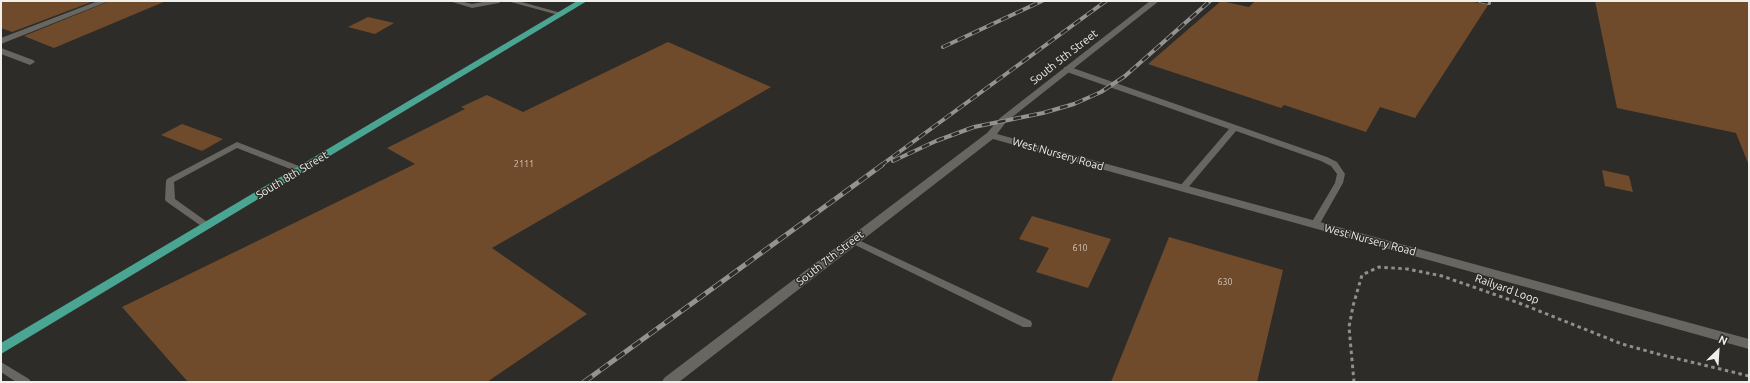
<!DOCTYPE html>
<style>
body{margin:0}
#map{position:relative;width:1750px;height:383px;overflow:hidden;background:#2d2c28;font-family:Ubuntu,sans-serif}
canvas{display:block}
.frame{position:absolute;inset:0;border:2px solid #efefec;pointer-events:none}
.north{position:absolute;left:1698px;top:331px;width:40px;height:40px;-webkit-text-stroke:3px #2d2c28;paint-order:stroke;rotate:25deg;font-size:11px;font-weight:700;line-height:16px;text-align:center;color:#efefec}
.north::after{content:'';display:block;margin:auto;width:14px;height:18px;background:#efefec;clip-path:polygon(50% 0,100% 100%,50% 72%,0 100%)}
</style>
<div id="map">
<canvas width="1750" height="383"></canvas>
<div class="frame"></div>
<div class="north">N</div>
</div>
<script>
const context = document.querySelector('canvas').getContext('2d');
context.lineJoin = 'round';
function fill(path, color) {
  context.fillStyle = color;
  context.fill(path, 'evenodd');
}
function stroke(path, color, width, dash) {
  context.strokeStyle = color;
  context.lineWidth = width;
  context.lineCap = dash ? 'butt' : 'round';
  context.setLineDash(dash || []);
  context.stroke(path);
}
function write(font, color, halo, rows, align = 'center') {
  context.font = font + ' Ubuntu,sans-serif';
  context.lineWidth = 3;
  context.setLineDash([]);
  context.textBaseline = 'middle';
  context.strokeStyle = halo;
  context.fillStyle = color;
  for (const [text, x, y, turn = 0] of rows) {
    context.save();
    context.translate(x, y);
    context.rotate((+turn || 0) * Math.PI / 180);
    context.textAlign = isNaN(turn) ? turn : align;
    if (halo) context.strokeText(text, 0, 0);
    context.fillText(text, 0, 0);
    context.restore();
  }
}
fill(new Path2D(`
 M1,1h93l-82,31 -11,-4z
 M110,1h56l-112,47 -30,-12z
 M1221,1l28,6 6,-6h214l19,4 -73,113 -35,-11 -14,25 -82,-27 -3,3 -133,-44z
 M1595,1h154v162h-1l-12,-30 -119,-25z
 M368,17l26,6 -19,11 -27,-7z
 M668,42l103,45 -279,161 95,66 -100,68h-299l-66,-75 293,-143 -28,-16 78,-39 -4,-2 26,-12 36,17z
 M182,124l41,15 -21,12 -41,-16z
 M1602,170l27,6 4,16 -28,-6z
 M1032,216l79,23 -23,49 -52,-16 13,-24 -30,-9z
 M1169,237l114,33 -26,112h-146z`), '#6f4b2c');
stroke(new Path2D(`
 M1354,382l-5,-55 4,-21 9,-31 17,-8 28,2 35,7 77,27 103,41 36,10 91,22`), '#908f8c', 3, [3.5, 3.5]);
fill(new Path2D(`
 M449,1h11l12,3 16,-3h14l-3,2 -27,5z
 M507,1h11l47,13 -3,2z
 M1064,67h6l257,90 10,5 8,12 -2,9 -25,44h-6l-2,-2 25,-42 2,-9 -6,-8 -10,-5 -85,-30 -50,59h-6l-1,-2 1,-2 49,-57 -165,-58z
 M237,142l67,26 1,2 -4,3 -3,-1 -61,-24 -63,34 1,17 35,25 2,2 -2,2h-6l-37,-26 -2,-2 1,-19 1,-2z
 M852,237l179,84 1,3 -1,3h-8l-174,-85 -2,-2 2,-2z
 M1,362l28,17 2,3h-15l-15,-10z`), '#676661');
fill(new Path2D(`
 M98,1h11l-108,43v-6z
 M1150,1h9l-153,121 -9,12 752,205v10l-756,-210 -314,243h-17l2,-4 323,-245 13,-15z
 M1,48l32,12 2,2 -5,3 -29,-11z`), '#676661');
fill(new Path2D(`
 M577,1h10l-586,353v-11z`), '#4aa693');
const railFar1 = new Path2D(`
 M1480,1l9,2
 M943,47l99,-46
 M893,161l43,-20 38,-14 69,-14 31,-9 27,-12 24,-16 85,-75
 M880,166l226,-165`);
const rail = new Path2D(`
 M584,382l298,-217`);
stroke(railFar1, '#949390', 4);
stroke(rail, '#949390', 5);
stroke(railFar1, '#2d2c28', 2.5, [8]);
stroke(rail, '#2d2c28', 3.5, [10]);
write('9px', '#cfc6bc', null, [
 ["2111",524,164],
 ["610",1080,248],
 ["630",1225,282]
]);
write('11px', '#efefec', '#2d2c28', [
 ["South 5th Street",1064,57,-38],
 ["West Nursery Road",1058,154,16],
 ["South 8th Street",292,175,-31],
 ["West Nursery Road",1370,240,15],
 ["South 7th Street",830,258,-38],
 ["Railyard Loop",1507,289,20]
]);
</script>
